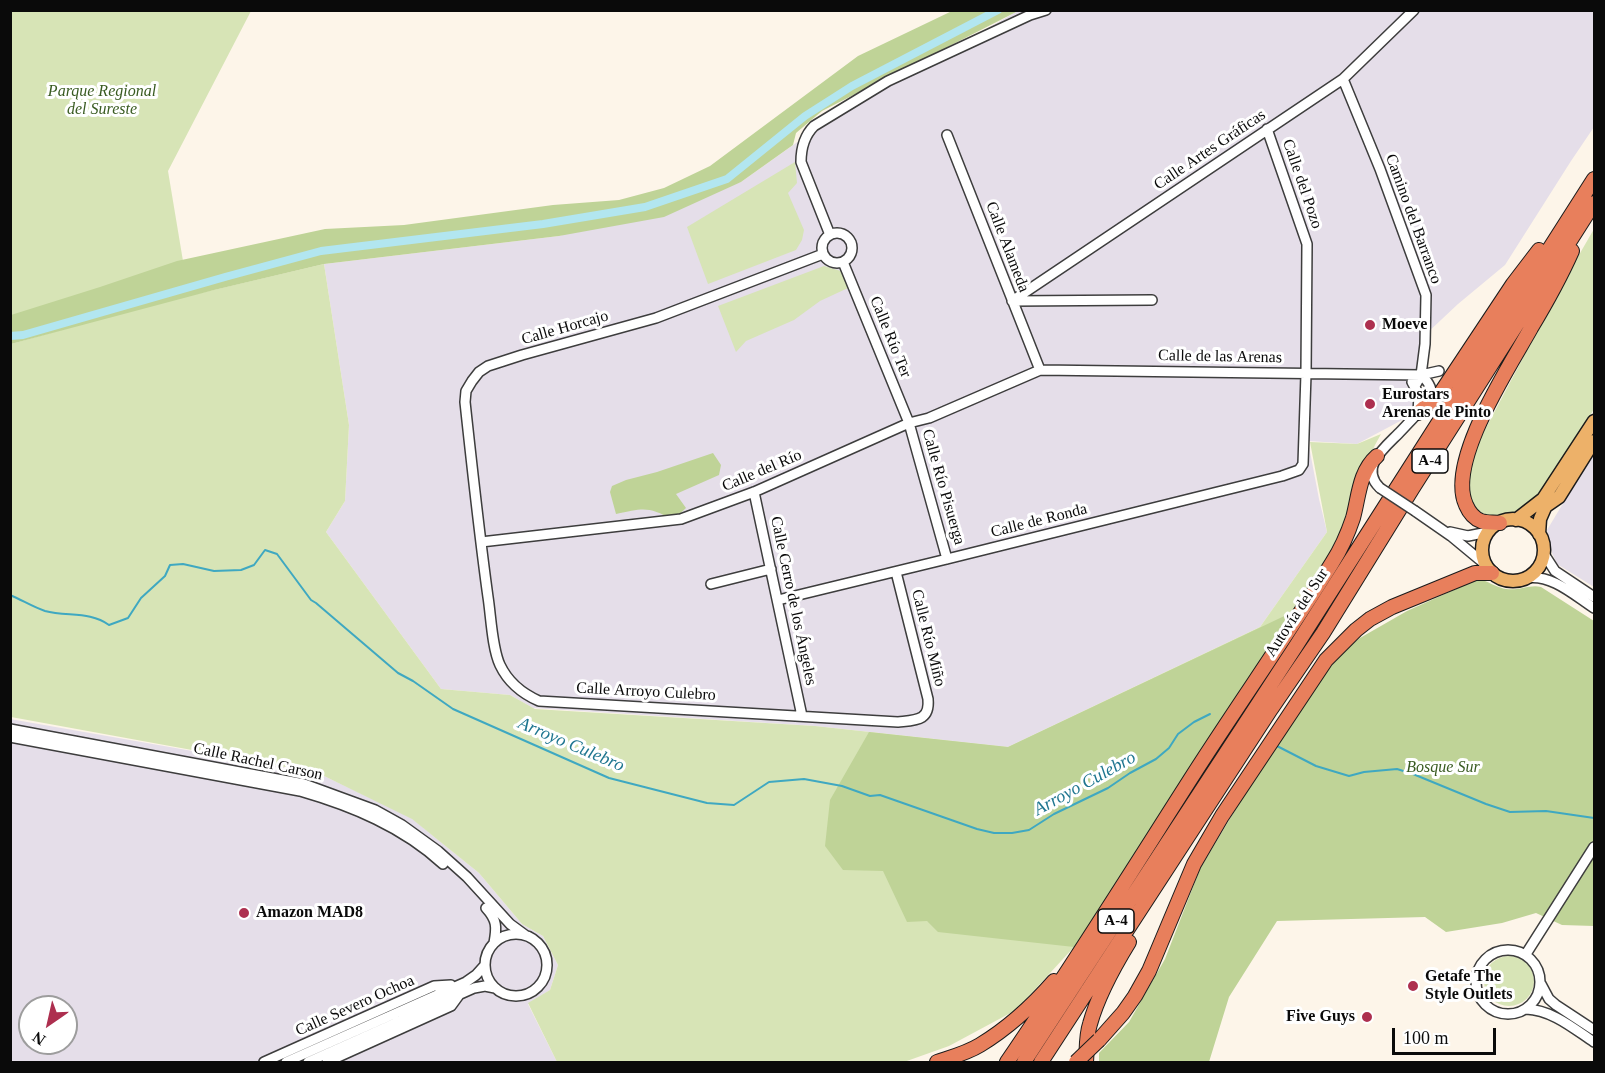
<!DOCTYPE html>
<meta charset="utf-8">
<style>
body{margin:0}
#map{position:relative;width:1605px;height:1073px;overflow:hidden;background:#fdf5e9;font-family:Georgia,serif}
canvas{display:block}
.frame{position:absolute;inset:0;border:12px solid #0a0a0a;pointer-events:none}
.north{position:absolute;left:18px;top:995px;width:60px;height:60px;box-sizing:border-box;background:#fff;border:2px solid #9d9d9d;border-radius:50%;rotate:214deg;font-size:16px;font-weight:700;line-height:24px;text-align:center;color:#0a0a0a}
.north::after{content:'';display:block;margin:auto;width:21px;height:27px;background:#ad2f4f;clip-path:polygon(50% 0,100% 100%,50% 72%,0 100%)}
.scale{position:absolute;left:1392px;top:1028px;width:104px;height:27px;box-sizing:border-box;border:3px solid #0a0a0a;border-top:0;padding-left:8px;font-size:18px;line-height:21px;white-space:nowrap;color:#0a0a0a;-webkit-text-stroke:4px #fff;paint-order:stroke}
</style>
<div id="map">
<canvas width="1605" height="1073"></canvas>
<div class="frame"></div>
<div class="north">N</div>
<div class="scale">100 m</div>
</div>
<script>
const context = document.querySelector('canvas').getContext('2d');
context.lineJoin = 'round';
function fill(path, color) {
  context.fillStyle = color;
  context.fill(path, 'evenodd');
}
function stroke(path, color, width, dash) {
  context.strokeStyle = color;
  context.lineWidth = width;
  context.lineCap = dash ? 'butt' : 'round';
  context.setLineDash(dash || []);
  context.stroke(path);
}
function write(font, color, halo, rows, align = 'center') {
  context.font = font + ' Georgia,serif';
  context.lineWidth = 6;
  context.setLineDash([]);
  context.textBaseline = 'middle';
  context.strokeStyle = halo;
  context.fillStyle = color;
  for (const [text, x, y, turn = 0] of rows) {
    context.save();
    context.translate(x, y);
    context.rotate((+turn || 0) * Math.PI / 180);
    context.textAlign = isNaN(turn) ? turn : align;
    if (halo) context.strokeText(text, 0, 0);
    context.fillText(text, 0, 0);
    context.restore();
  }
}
fill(new Path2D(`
 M1018,11h576v116l-23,34 -66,104 -47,39 -33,31 -10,75 -11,9 -47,25 -49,-3 11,58 8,33 -67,95 -252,120 -193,-21 -282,-18 -23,-13 -69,-6 -115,-157 19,-31 4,-76 -25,-161 235,-28 182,-54 103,-73z
 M1594,452v135l-37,-23 -5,-11 -5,-23z
 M10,719l308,54 92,44 69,56 43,51 21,12 15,29 -8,25 -22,14 29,58h-546zM30,1007h36v36h-36z`), '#e5dee9');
fill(new Path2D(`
 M11,11h240l-83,160 15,90 -172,66z
 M795,162l2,21 -9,10 16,37 -2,10 -6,10 -88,34 -21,-57z
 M1594,229v180l-45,75 -16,16 -22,14 -22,3 -16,-10 -6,-27 11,-37 83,-157z
 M324,264l25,161 -4,76 -19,31 115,157 69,6 25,14 280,17 193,21 252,-120 67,-95 -17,-90 47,2 24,-10 -6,11 -19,42 -14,52 -167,252 -101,156 -58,63 -67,36 -45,16h-347l-29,-59 22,-13 8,-25 -15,-29 -21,-12 -43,-51 -67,-54 -94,-46 -307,-56v-373l147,-41z
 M824,266l17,5 7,17 -28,13 -26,19 -48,21 -10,11 -18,-46z
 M1484 981a25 25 0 1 1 50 0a25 25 0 1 1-50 0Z`), '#d7e4b6');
fill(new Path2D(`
 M952,11h66l-196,100 -26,22 -3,12 -52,37 -77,35 -105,19 -235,28 -110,26 -203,54v-29l89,-28 77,-26 148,-32 79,-4 149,-20 66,-5 45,-12 46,-22 148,-110z
 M713,453l8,12 -2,10 -43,19 10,14 -13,12c-24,-14 -30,-12 -57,-6l-6,-22 2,-6 14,-6 31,-8z
 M1483,580c7,3 16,8 23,9 13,2 24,-5 35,-2l53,34v305l-32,-1 -26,-12 -34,10 -56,9 -21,-15 -148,4 -48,76 -20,65h-110v-9l30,-31 36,-63 35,-90 53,-89 72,-107 21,-24 14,-11 47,-27 67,-30z
 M1297,610l-223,337 -136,-15 -11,-11 -20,1 -24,-51 -40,-1 -18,-24 5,-46 39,-68 139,15z`), '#bfd397');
stroke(new Path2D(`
 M10,595c12,5 23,12 35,16 22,6 45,0 64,14l19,-7 13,-20 24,-22 5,-11 13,-1 31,7 27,-1 13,-5 11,-15 12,4 34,46 5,3 82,70 15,8 40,28 156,69 98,25 27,2 35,-23 35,-3 38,7 28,10 10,-1 97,34 17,4h18l17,-3 25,-16 54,-26 22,-15 26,-14 13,-11 9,-14 16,-12 16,-8
 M1277,746l39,20 33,10 15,-4 33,-3 16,5 73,30 24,8 36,-1 48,7`), '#3fa8c1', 2);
stroke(new Path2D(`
 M10,336l13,-1 202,-58 96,-26 222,-27 102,-17 82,-28 78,-63 47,-30 146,-76`), '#b2e6f0', 8);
const minor = new Path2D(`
 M1343,79l37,90 46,126 -1,49 -4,31 -6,11
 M947,135l93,235
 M822 248a15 15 0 1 1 30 0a15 15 0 1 1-30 0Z
 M830,235l-29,-73c0,-14 3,-26 13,-36l74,-45 142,-66 16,-5
 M823,254l-167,64 -134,37 -34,11 -9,6 -7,9 -6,10 -1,11c7,65 14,130 23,195 3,19 4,51 12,68 8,17 21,28 39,36l359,21c18,-2 32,-1 30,-23l-32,-127
 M843,262l66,161 38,136
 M1012,301l331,-222 71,-69
 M1012,301l140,-1
 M1421,375c9,8 12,15 10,27
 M1380,488c-21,-20 4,-40 18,-54 7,-7 13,-14 20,-21l1,-18 -7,-13
 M754,492l48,224
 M1415,511l36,25 35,29
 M1450,532l18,4 20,-4
 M481,542l200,-23 73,-27 155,-69 20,-5 111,-48 381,5 18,-4
 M1544,554l11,17 39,26
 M1526,578c26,-4 48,17 68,30
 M711,584l60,-15
 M778,600l169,-41 335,-83 17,-6 4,-6 3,-90 1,-130 -40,-115
 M10,729l294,55 71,26 27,15 36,26 29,26 43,47 15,11
 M10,737l290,54c52,15 103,36 143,73
 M486,908c11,12 11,19 8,35
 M485 965a31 31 0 1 1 62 0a31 31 0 1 1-62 0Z
 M1476 982a32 32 0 1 1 64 0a32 32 0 1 1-64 0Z
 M1526,954l68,-107
 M1541,984l8,15 7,6 38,25
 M1526,1009c26,1 47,19 68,33
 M264,1062l170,-76 17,-1
 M286,1062l180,-80 10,-7 9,-10
 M308,1062l166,-74 11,-2 10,2
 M327,1062l124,-56 8,-11`);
const major = new Path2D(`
 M1546,506l13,-9 35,-56
 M1482 550a31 31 0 1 1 62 0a31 31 0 1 1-62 0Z
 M1516,520l27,-21 51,-78
 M1539,534l1,-15 10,-23`);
const highway = new Path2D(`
 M1418,413l22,-19 73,-110 26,-34
 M1500,523c-6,-1 -13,0 -19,-2 -8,-3 -12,-9 -15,-16 -20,-43 44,-139 65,-177 15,-25 29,-50 41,-77
 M1099,1040l24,-27 12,-17 14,-25 45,-107 28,-48 104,-156 30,-30 14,-11 22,-12 83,-34h17
 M937,1062c15,-5 30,-9 43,-17 28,-17 53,-40 74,-64
 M1007,1062c65,-95 126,-193 188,-290 45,-70 93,-138 137,-209 9,-14 16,-30 21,-45 6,-22 6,-46 24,-62
 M1024,1062l272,-416 298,-467
 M1041,1062l230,-353 52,-76 89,-144 182,-286
 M1086,1062c1,-12 0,-26 4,-38 8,-29 23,-56 39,-82`);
stroke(minor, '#3d3d3d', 12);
stroke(major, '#1b1b1b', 15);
stroke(highway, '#1b1b1b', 16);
stroke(minor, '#fff', 9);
stroke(major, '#edb169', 12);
stroke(highway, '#e87f5c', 14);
const minorBridge = new Path2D(`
 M1380,488l35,23`);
const highwayBridge = new Path2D(`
 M1076,1062l23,-22`);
stroke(minorBridge, '#3d3d3d', 12, []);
stroke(highwayBridge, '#1b1b1b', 16, []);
stroke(minorBridge, '#fff', 9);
stroke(highwayBridge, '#e87f5c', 14);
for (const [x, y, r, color] of [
 [1370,325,6,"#ad2f4f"],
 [1370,404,6,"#ad2f4f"],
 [244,913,6,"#ad2f4f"],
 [1413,986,6,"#ad2f4f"],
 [1367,1017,6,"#ad2f4f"]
]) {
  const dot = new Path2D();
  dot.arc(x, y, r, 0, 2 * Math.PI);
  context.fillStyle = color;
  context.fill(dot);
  stroke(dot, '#fff', 2);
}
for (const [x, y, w] of [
 [1430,461,36],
 [1116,921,36]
]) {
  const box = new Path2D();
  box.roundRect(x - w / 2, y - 12, w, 24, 4.5);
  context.fillStyle = '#fff';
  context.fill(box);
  stroke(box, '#0a0a0a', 1.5);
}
write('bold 15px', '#0a0a0a', null, [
 ["A-4",1430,461],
 ["A-4",1116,921]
]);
write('italic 16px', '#395b21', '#fff', [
 ["Parque Regional",102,92],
 ["del Sureste",102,110],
 ["Bosque Sur",1443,768]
]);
write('16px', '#0a0a0a', '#fff', [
 ["Calle Artes Gráficas",1210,150,-34],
 ["Calle del Pozo",1302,184,71],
 ["Camino del Barranco",1413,219,70],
 ["Calle Alameda",1007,247,69],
 ["Calle Horcajo",565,328,-16],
 ["Calle Río Ter",890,337,68],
 ["Calle de las Arenas",1220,357,1],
 ["Calle del Río",762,471,-23],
 ["Calle Río Pisuerga",943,487,74],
 ["Calle de Ronda",1039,521,-14],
 ["Calle Cerro de los Ángeles",793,601,78],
 ["Autovía del Sur",1297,613,-57],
 ["Calle Río Miño",928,638,76],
 ["Calle Arroyo Culebro",646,692,3],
 ["Calle Rachel Carson",258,762,12],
 ["Calle Severo Ochoa",355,1006,-24]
]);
write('bold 16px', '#0a0a0a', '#fff', [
 ["Moeve",1382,325],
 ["Eurostars",1382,395],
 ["Arenas de Pinto",1382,413],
 ["Amazon MAD8",256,913],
 ["Getafe The",1425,977],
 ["Style Outlets",1425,995],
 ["Five Guys",1355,1017,"right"]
], 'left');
write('italic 18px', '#1f7690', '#fff', [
 ["Arroyo Culebro",571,745,23],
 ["Arroyo Culebro",1085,784,-29]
]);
</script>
